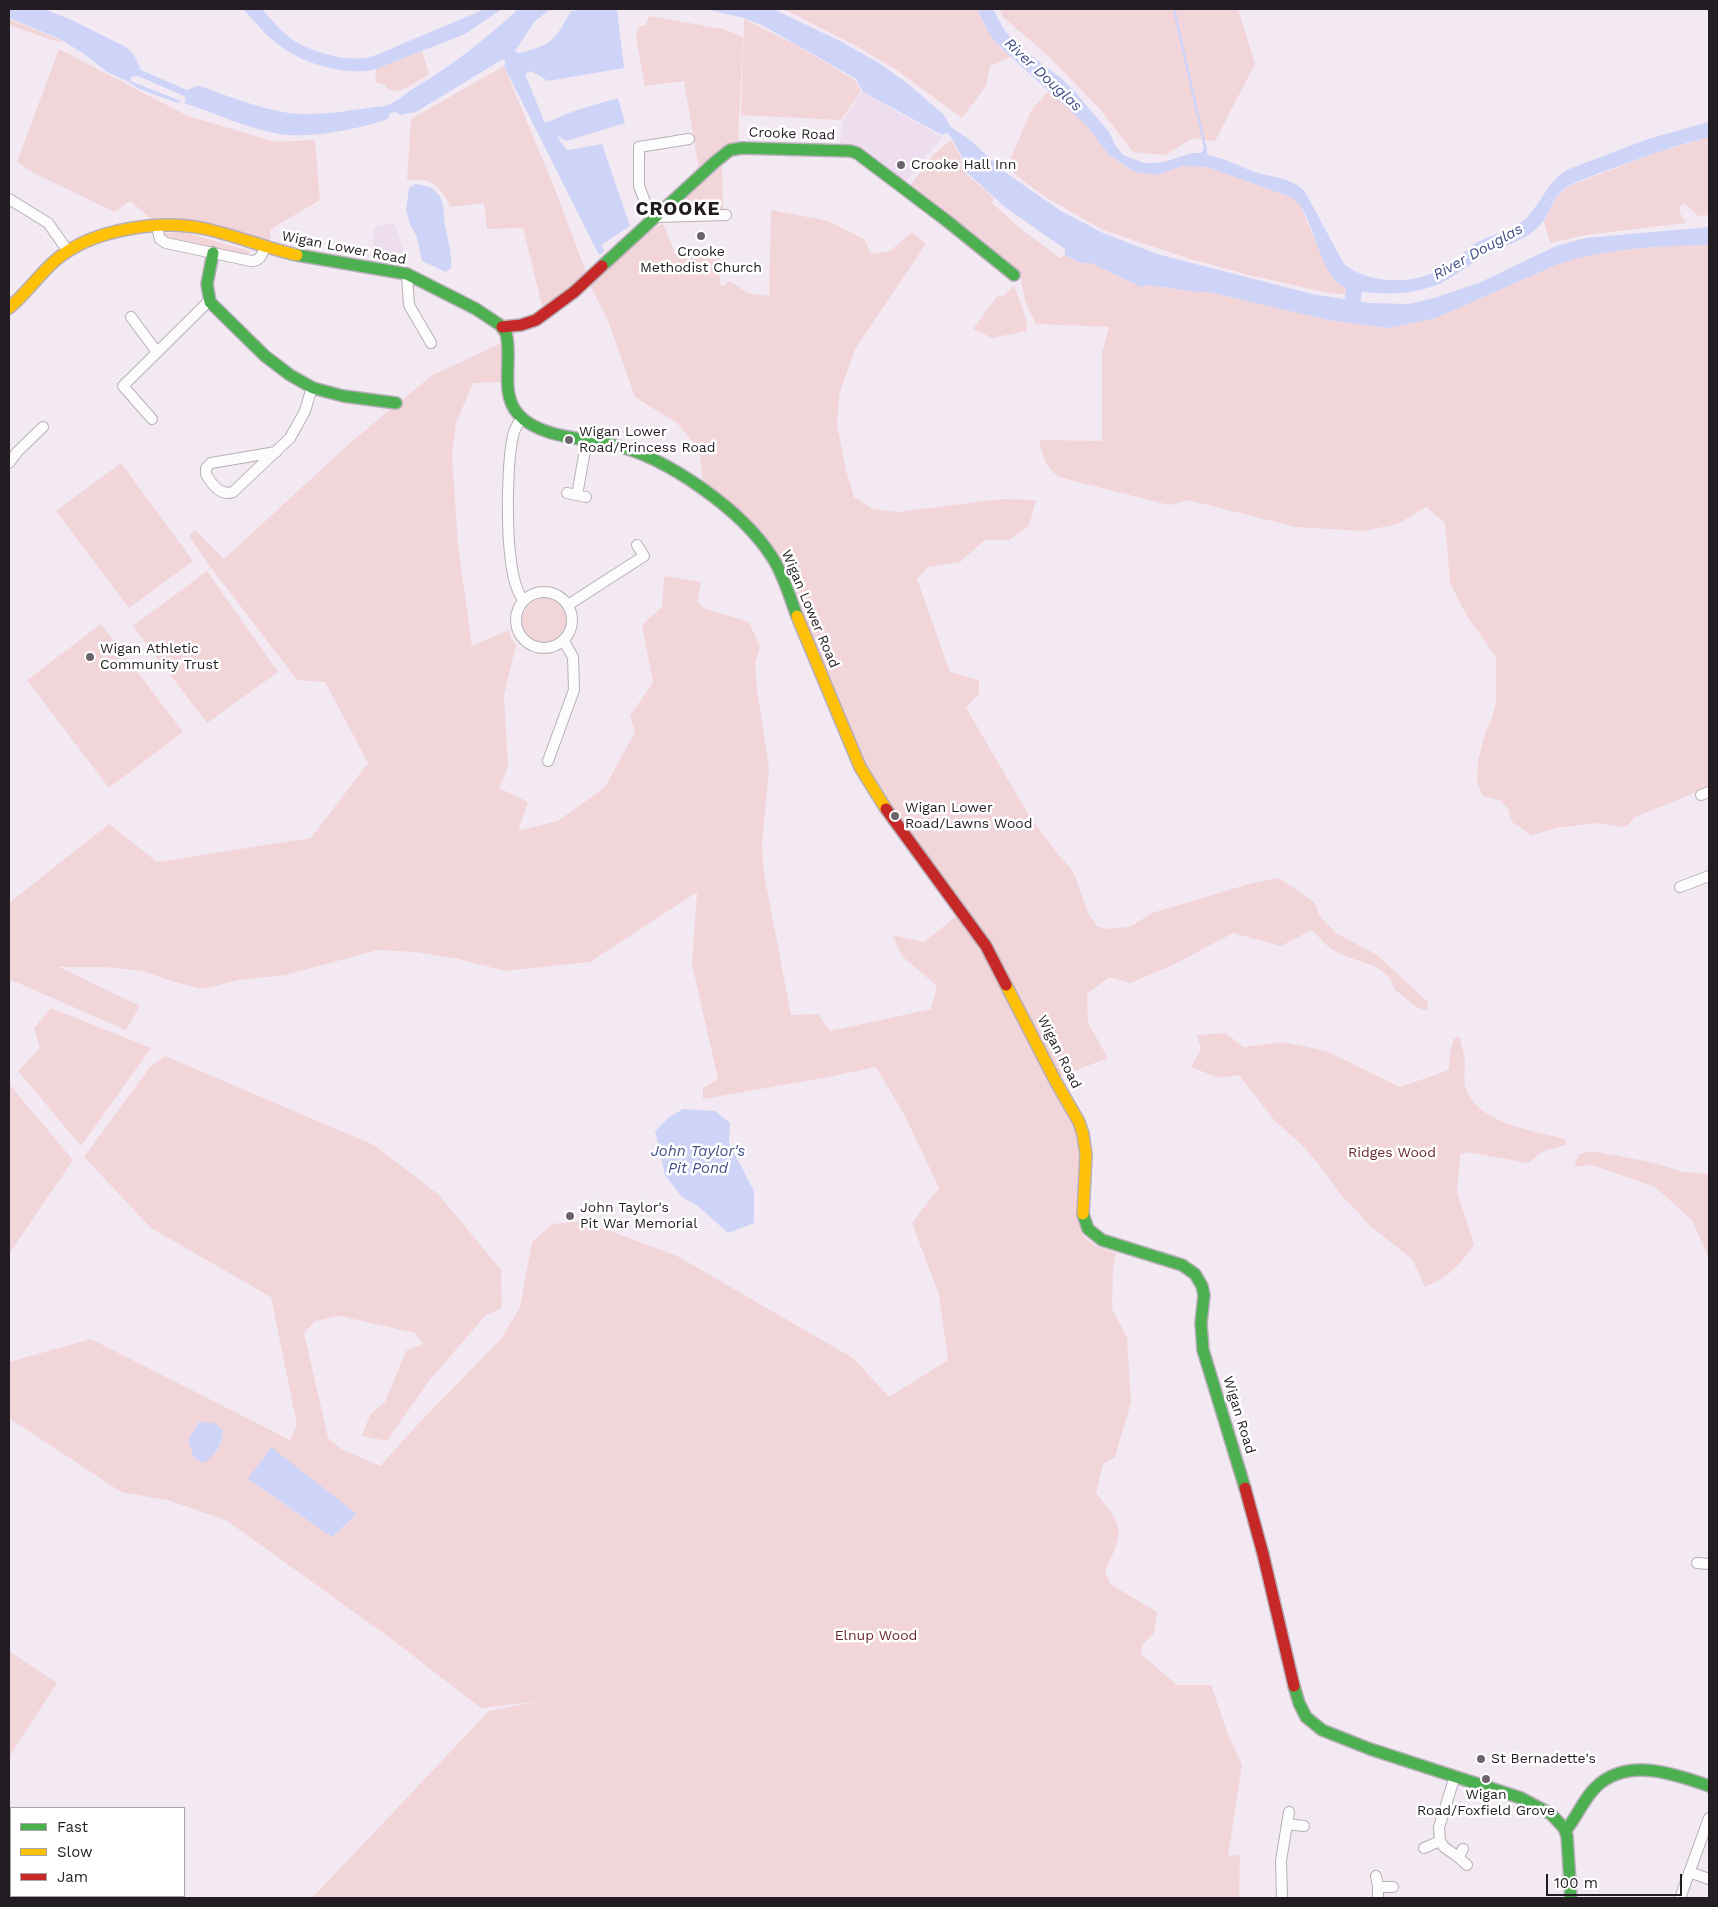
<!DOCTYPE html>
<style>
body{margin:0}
#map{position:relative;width:1718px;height:1907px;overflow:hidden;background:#f3e9f3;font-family:"Work Sans",sans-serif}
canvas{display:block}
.frame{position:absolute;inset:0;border:10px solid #231d23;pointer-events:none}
.legend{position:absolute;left:10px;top:1807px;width:175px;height:90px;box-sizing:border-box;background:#fff;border:1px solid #a7a5a7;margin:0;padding:6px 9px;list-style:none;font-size:15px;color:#231d23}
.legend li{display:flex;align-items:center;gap:10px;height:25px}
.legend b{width:25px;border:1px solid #a7a5a7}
.scale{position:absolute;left:1546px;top:1874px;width:136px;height:22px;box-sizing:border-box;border:2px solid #231d23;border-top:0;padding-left:6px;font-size:15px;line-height:18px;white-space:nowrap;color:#231d23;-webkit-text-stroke:4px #fff;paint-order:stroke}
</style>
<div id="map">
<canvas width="1718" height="1907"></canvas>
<div class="frame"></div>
<ul class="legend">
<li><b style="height:6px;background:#4caf50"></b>Fast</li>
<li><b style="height:6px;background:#ffc107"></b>Slow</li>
<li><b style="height:6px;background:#c62828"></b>Jam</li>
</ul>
<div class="scale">100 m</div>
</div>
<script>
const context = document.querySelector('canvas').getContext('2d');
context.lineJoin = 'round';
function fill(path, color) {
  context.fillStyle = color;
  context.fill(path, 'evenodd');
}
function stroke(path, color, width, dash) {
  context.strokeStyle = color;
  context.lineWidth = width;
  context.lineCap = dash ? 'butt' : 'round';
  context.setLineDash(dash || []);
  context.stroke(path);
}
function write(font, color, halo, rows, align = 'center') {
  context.font = font + ' "Work Sans",sans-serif';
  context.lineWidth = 5;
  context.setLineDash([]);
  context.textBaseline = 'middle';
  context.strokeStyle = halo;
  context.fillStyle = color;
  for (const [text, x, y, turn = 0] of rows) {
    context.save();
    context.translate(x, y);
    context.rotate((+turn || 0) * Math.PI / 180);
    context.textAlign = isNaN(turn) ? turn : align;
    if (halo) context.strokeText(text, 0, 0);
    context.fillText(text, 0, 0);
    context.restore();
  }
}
fill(new Path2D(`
 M862,92l80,45 -37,46 -65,-39 3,-24z
 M394,223l10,28 1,15 -34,-3 3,-33 3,-4z`), '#ede');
fill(new Path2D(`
 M784,9h193c8,19 18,35 34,48l-21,9 -4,20 -24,32 -67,-49 -37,-22z
 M1000,9h238l17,55 -40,77 -22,-3 -28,17 -32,-3 -33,-43 -53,-54 -44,-38z
 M649,16l74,13 20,8 -5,105 -39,27 -15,-88 -39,5 -9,-48 2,-11 8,-2z
 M9,19l51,21 1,3 -52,-18z
 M744,19l50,25 61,36 6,11 -20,29 -100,-5z
 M59,49l129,67 88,26 39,-2 5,60 -49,29 -2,14c-37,-10 -77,-29 -115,-22l-24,-20 -16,11 -80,-39 -17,-11z
 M422,50l7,25 -29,16 -12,-1 -2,-5 -11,-3 1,-13z
 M504,66l52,126 31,83 -44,34 -20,-81 -36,1 -3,-26 -33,4c-13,-23 -17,-29 -44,-27l4,-61z
 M1050,90l37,36 21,28 26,18 23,3 26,-9 24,1 86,31 7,6 17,41 17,34 17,12 -7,3h-11l-84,-19 -59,-16 -87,-29 -54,-31 -22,-15 -13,-11 -6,-9 24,-55z
 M1709,137v78l-11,1 -13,-13 -6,4 1,6 6,10 -101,12 -35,8 -6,-21 12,-24 11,-11 85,-33z
 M951,140l10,17 2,14 31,27 -2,5 30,27 38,28 5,-3 15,8h11l50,24 7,-2 49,7h12l119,28 60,8 48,-10 120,-53c48,-17 102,-19 153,-20v542l-74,30 -9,10 -31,-4 -38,5 -26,7 -19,-13 -4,-14 -8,-8 -17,-4 -6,-14 1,-22 7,-26 7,-16 4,-16v-45l-29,-41 -17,-33 -5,-60 -19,-16 -28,17 -34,7 -68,-4 -108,-27 -19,5 -107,-27c-16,-8 -19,-21 -23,-38l63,1v-88l7,-26 -73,-3 -11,-23 -5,-27 -9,-9 -42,-36 -17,-10 -43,-32 23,-31z
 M722,165l1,47 -56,1z
 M771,210l57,11 36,18 7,15 19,-3 22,-19 14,12 -71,105 -16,46 -2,30 9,45 8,27 19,12 25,3 103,-13 35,1 -7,26 -20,14h-24l-25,22 -32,5 -11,12 33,93 29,8v14l-13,14 64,109 27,36 16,18 16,44 8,11 9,3 24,-2 22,-14 97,-29 30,-6 35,24 6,14 16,17 41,22 51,47 -1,8 -9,-2 -24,-19c-6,-28 -42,-26 -61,-39 -8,-5 -14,-13 -21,-20l-31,16 -48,-13 -64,34 -39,16 -21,-6 -22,17 1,29 20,35 -58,22c11,20 32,47 33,70 1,24 -15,73 5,91 7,6 19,9 28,12l-3,15 -1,41 15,28 4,65 -16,55 -12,7 -7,29c29,35 28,38 9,78l5,13 47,28 -3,21 -12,12 -1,9 36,31h34l17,50 14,30 -14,91 12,-1 -1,43h-476l-16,-17 15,17h-450l177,-187 52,-10 -60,7 -91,-70 -164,-118 -59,-20 -46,-8 -112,-74v-56l82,-23 199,101 7,-15 -26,-128 -120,-69 -67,-71 66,-90 15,-11 209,89 65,50 62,75 1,38 -17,8 -57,66 -41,59 -25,-5 8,-21 15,-13 21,-51 17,-7 -8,-11 -75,-17 -25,5 -11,12 24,105 13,11 39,17 40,-44 81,-83 19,-32 12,-65 20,-18 31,-3 94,35 176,102 36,39 59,-37 -9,-65 -27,-72 27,-35 -33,-70 -30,-51 -53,11 -120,21v-11l15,-9 -26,-115 5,-72 -107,70 -85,9 -47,-12 -41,-7 -39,-2 -93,25 -46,5 -37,9 -27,-7 -32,-11 -39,-4h-45l81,39 -14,24 -117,-51v-76l100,-79 48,38 154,-24 57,-75 -43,-81 -28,-2 -88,-115 -20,-29 6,-6 29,29 126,-116 81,-67 70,-33 1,39 -29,1 -17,40 -4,32 6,91 14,100 37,-16 2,8 5,7 -12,50 4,72 -9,21 29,14 -10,29 40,-10 47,-34 30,-55 -5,-16 23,-34 -11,-57 20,-18 2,-31 37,6 -4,19 6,7 46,14 11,25 -5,17 2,26 12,78 -7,77 2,29 27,141 27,-1 12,17 101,-22 6,-23 -35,-30 -10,-21 32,7 40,-32 -90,-124 -105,-241 -66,-59 -3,-35 -23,-28 -42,-26 -28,-79 -18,-35 58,-50 16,-10 12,31 45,-1v32l4,1 5,-5 19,12 21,3zM199,1422l24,8 -2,14 -7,11 -20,3 -6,-18zM248,1479l109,35v1l-25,22z
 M176,232l15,2 59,17 -3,4 -76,-14 -7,-7z
 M1014,286l12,32 1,13 -35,7 -19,-9 25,-34 4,2z
 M121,463l72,98 -64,47 -73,-97z
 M207,571l71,101 -71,51 -74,-97z
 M522 621a23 23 0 1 1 46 0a23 23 0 1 1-46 0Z
 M101,624l82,108 -74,56 -82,-108z
 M51,1008l100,40 -70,98 -63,-75 22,-23 -6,-20z
 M1225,1033l19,14 38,-5 44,9 74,36 49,-17 1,-18 4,-13 5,-3c3,10 6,20 6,30 0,8 -2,17 1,23 13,35 68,42 100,50v6l-23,6 -15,12 -61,-11 -7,3 -3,37 17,52c-12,20 -27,34 -49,43l-13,-28 -44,-35 -8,-10 -19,-19 -20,-28 -19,-22 -28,-25 -35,-45 -20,3 -28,-11 10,-18 -4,-14z
 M9,1084l64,76 -64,94z
 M1592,1151l62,12 29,9 26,2v85l-17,-39 -37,-33 -63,-22 -18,2 5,-13z
 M9,1651l48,32 -48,74z`), '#f2d5d9');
fill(new Path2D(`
 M9,9h35l28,11 54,27 8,8 7,15 46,20 10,-4h3c28,10 60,23 89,27 30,4 66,-4 96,-7 10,-3 17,-10 26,-16 40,-24 73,-49 107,-81h33l-16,12 -20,30 4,2c35,-9 34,-11 52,-42l17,-2h29l7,59 -76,13 -17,-10 -6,3 20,49 32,-13 41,-12 7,25 -59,18 -8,-5v2l9,12 35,-6 28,82 -29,19 4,6 -6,4 -95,-189 2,-4 -3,-3 -87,53 -16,3 -4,-3 -6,1 -2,6c-28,10 -80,20 -109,15 -33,-6 -64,-21 -95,-31l2,-2 -2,-5 -46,-20 -7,1v4l4,2 46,18 -3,2 -39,-14 -12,-8 -20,-9 -23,-18 -24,-15 -51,-21z
 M243,9h19c10,11 21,25 34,33 22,12 56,22 80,13l109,-46h17l-37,25 -89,35c-24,7 -64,-3 -85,-16 -19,-10 -34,-29 -48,-44z
 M705,9h68l67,32 39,22 28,20 36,31 8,13 19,13 36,33 55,38 42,22 54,21 155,40 57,9 40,1 25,-6 47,-16 75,-36 30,-8 123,-11v18c-51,1 -105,3 -153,20l-120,53 -48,10 -60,-8 -119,-28h-12l-49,-7 -7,2 -50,-24h-11l-15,-8v-6l-60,-42 -41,-37 -2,-13 -11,-20 -4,-4 -5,2 -79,-43 -7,-13 -94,-54 -18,-7z
 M977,9h16l12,22 13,15 43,32 14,14 34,40 6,13 8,10 21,8h8l12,-1 28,-9h9l3,-5h3v7c17,3 32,11 48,17 18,6 37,5 50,20l39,72c28,23 76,20 105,1 11,-7 18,-18 30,-24 15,-7 32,-10 45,-21 18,-16 23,-40 45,-51l79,-30 61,-17v15c-32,8 -62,19 -93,30 -16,6 -34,12 -49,20 -16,10 -17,31 -31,42 -15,13 -33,17 -50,25 -10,6 -19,13 -28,19 -26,18 -53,22 -83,20 -10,-1 -24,-1 -33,-7 -24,-14 -28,-72 -49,-88l-86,-31 -24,-1 -26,9 -23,-3 -26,-18 -21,-28 -90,-82 -8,-11z
 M415,184c7,1 16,2 21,8 10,9 7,22 9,33 3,15 7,27 6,43l-5,4 -24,-11 -5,-24 -7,-13 -4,-14 3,-22z
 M683,1109l32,2 15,12 -1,20 25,48v32l-26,10 -30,-27 -16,-9 -17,-22 -10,-44 13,-13z
 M199,1422l15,1 9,7c-2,18 -6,23 -20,33l-9,-5 -6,-18z
 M271,1447l86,67 -25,23 -84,-58z`), '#ced4f7');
stroke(new Path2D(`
 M1174,9l32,142`), '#ced4f7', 2.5);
stroke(new Path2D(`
 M1351,313l4,-31`), '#ced4f7', 16);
const street = new Path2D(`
 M9,199l39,24 20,28
 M657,217l69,-2
 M652,220l-13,-34v-39l50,-8
 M157,227l3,12 6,4 85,18c9,0 11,-6 14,-14
 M407,274l2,31 22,38
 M131,317l26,35
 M152,419l-29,-33 86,-85
 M521,419c-3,5 -7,10 -8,17 -7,28 -10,146 11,164
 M276,452l-65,11 -5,5v6c6,11 15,22 27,18l57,-54 15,-27 7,-24
 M9,463l9,-12 25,-24
 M567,493l19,4
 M577,495l10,-56
 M516 620a28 28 0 1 1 56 0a28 28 0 1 1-56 0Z
 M568,605l76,-49 -7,-11
 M548,761l26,-71 -1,-33 -10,-17
 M1701,795l8,-3
 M1680,887l29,-11
 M1697,1563l12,1
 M1289,1812l-2,12 17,2
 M1440,1841l-1,-14 16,-51
 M1424,1848l16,-7 4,6 14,10
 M1463,1849l-5,8 9,8
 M1689,1872l20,7
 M1376,1876l2,11h15
 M1378,1887v11
 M1282,1898l-1,-37 6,-37
 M1680,1898l29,-80`);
const fast = new Path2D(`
 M213,253l-6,31 3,18 55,54 25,19 23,13 30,8 53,7
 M297,255l110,19 69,35 24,16 6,8c7,26 -7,59 12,81 21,24 67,24 96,31 54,13 128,65 158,112 11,16 18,41 25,59
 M602,266l113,-104 15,-12 12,-2 108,3 7,2 90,68 67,54
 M1083,1214l5,15 14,11 80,25 13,9 7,12 2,9 -3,28 2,27 42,138
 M1294,1686l5,17 7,14 16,13 48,19 151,49 30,16 13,14 3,8 4,62
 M1566,1830c11,-13 17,-30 29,-42 31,-31 78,-15 114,-2`);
const slow = new Path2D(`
 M9,308c18,-15 30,-34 48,-49 36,-30 103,-40 149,-30 31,7 60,19 91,26
 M797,616l63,151 26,42
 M1006,985l50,97 23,40 4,12 3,21 -3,59`);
const jam = new Path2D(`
 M502,327l19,-2 15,-5 38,-28 28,-26
 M886,809l100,137 20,39
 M1245,1488l18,66 31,132`);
stroke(street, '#b7afb7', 12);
stroke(fast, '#b7afb7', 14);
stroke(slow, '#b7afb7', 14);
stroke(jam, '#b7afb7', 14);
stroke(street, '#fdfcfd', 10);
stroke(fast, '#4caf50', 11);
stroke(slow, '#ffc107', 11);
stroke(jam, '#c62828', 11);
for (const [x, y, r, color] of [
 [901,165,5,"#6c646c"],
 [701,236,5,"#6c646c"],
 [569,440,5,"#6c646c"],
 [90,657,5,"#6c646c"],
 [895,816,5,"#6c646c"],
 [570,1216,5,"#6c646c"],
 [1481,1759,5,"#6c646c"],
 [1486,1779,5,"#6c646c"]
]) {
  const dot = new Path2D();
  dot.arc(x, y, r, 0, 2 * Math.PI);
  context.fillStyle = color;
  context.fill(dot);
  stroke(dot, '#fff', 2);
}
write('14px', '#231d23', '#fff', [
 ["Crooke Road",792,134,2],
 ["Wigan Lower Road",344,248,11],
 ["Wigan Lower Road",810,609,67],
 ["Wigan Road",1059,1052,63],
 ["Wigan Road",1239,1415,73]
]);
write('14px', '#231d23', '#fff', [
 ["Crooke Hall Inn",911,165],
 ["Crooke",701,252,"center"],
 ["Methodist Church",701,268,"center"],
 ["Wigan Lower",579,432],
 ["Road/Princess Road",579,448],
 ["Wigan Athletic",100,649],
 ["Community Trust",100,665],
 ["Wigan Lower",905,808],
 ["Road/Lawns Wood",905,824],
 ["John Taylor's",580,1208],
 ["Pit War Memorial",580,1224],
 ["St Bernadette's",1491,1759],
 ["Wigan",1486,1795,"center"],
 ["Road/Foxfield Grove",1486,1811,"center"]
], 'left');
write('14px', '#692629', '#fff', [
 ["Ridges Wood",1392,1153],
 ["Elnup Wood",876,1636]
]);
write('italic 15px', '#414e88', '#fff', [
 ["River Douglas",1043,75,43],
 ["River Douglas",1478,252,-29],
 ["John Taylor's",698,1152],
 ["Pit Pond",698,1169]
]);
context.letterSpacing = '1px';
write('bold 19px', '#231d23', '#fff', [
 ["CROOKE",678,209]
]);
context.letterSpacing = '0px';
</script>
